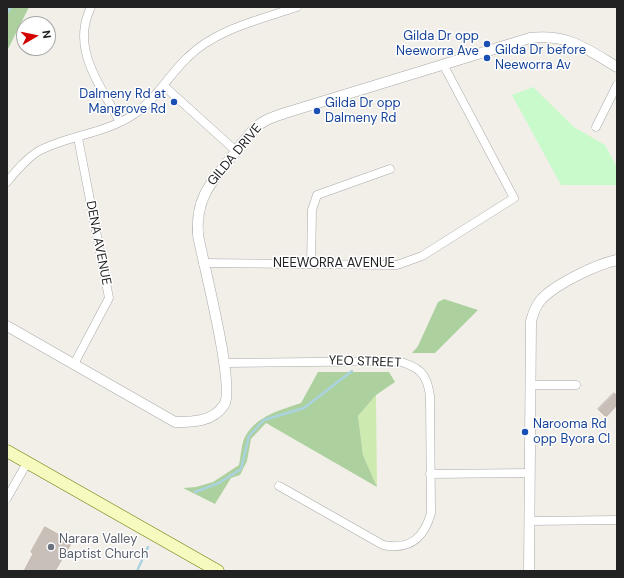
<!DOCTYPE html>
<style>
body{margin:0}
#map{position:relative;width:624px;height:578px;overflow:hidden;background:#f2efe9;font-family:"DM Sans",sans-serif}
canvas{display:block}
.frame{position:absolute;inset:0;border:8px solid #222;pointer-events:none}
.north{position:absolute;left:16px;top:16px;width:40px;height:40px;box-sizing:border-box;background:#fff;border:1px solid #a7a7a7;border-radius:50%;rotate:81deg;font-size:11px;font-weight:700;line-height:16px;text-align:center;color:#222}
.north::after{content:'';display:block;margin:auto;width:14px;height:18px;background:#d40000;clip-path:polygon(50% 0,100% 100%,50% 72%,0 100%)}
</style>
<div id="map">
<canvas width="624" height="578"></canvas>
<div class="frame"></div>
<div class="north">N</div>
</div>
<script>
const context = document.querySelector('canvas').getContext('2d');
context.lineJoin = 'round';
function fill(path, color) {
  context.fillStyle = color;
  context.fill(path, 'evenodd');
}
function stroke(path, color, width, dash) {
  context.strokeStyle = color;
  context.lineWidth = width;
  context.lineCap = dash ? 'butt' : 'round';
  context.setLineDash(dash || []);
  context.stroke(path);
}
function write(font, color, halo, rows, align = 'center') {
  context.font = font + ' "DM Sans",sans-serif';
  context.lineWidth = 3;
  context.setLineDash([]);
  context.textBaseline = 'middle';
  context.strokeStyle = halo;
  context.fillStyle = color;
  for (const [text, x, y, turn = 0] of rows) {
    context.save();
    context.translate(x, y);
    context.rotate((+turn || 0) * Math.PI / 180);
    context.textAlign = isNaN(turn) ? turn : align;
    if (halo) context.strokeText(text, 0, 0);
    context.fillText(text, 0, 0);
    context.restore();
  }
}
fill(new Path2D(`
 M376,395l1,92 -14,-32 -5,-39z`), '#cdebb0');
fill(new Path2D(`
 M7,7h22l-22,44z
 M444,299l34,11 -43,43h-23l6,-7 20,-44z
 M318,372h71l6,10 -19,13 -18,21 5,39 14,32 -111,-64 -15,16 -4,22 -7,14 -9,3 -16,26 -32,-16 13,-1 17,-5 26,-17c2,-9 2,-22 7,-30 12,-20 35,-25 55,-32z`), '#add19e');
fill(new Path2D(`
 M533,87l41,40 31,18 12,22v18h-56l-49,-90z`), '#c8facc');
stroke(new Path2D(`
 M7,13l4,-6
 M195,492l24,-9 22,-14 8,-33 15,-16 40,-12 48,-37
 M137,571l11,-24`), '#aad3df', 2.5);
const building = new Path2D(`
 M614,393l3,3v9l-11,12 -8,-8z
 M45,527l27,15 -17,29h-31l9,-17 -2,-2z`);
fill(building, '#c7bfb8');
stroke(building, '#c4b6ab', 1);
const minor = new Path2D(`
 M91,7c-21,42 10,79 29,115
 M164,86l72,65
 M596,127l21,-42
 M7,182c9,-11 18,-22 30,-30 28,-16 67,-18 96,-37 23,-15 35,-39 54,-57 29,-29 72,-38 110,-51
 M203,263l194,2 25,-9 92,-58 -70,-132
 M311,264l1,-54 5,-15 73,-26
 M226,363l172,-2c21,6 29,12 32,35l1,117c-7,26 -22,37 -48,32l-104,-59
 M74,364l35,-66 -31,-160
 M531,385h45
 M430,474l100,-1
 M7,498l20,-35
 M530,521l87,-1`);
const tertiary = new Path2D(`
 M7,326l168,96c18,0 38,0 49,-17 12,-17 -21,-142 -26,-170 -3,-37 14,-54 36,-81 8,-11 16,-22 26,-30 8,-6 17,-8 25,-11l245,-75c38,-4 55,10 87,29
 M529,571l2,-250c2,-7 4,-14 9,-20 13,-16 57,-37 77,-41`);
const secondary = new Path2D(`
 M7,451l211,120`);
stroke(minor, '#a9a9a9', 9);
stroke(tertiary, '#a9a9a9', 11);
stroke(secondary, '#707d05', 13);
stroke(minor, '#fff', 8);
stroke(tertiary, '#fff', 10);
stroke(secondary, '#f7fabf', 12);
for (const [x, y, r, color] of [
 [487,44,4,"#1a4fb4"],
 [487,58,4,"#1a4fb4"],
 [174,102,4,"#1a4fb4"],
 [317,111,4,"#1a4fb4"],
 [525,432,4,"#1a4fb4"],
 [51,547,4,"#6b7280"]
]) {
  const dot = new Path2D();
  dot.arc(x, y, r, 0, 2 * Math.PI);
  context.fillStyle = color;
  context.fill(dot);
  stroke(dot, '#fff', 1.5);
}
write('13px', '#164399', '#fff', [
 ["Gilda Dr opp",479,37,"right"],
 ["Neeworra Ave",479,52,"right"],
 ["Gilda Dr before",495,51],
 ["Neeworra Av",495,66],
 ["Dalmeny Rd at",166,95,"right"],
 ["Mangrove Rd",166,110,"right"],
 ["Gilda Dr opp",325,104],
 ["Dalmeny Rd",325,119],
 ["Narooma Rd",533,425],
 ["opp Byora Cl",533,440]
], 'left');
write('13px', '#222', '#fff', [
 ["GILDA DRIVE",235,155,-50],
 ["DENA AVENUE",98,243,79],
 ["NEEWORRA AVENUE",334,264],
 ["YEO STREET",365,362,2]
]);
write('13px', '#5b616d', '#fff', [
 ["Narara Valley",59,540],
 ["Baptist Church",59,555]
], 'left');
</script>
